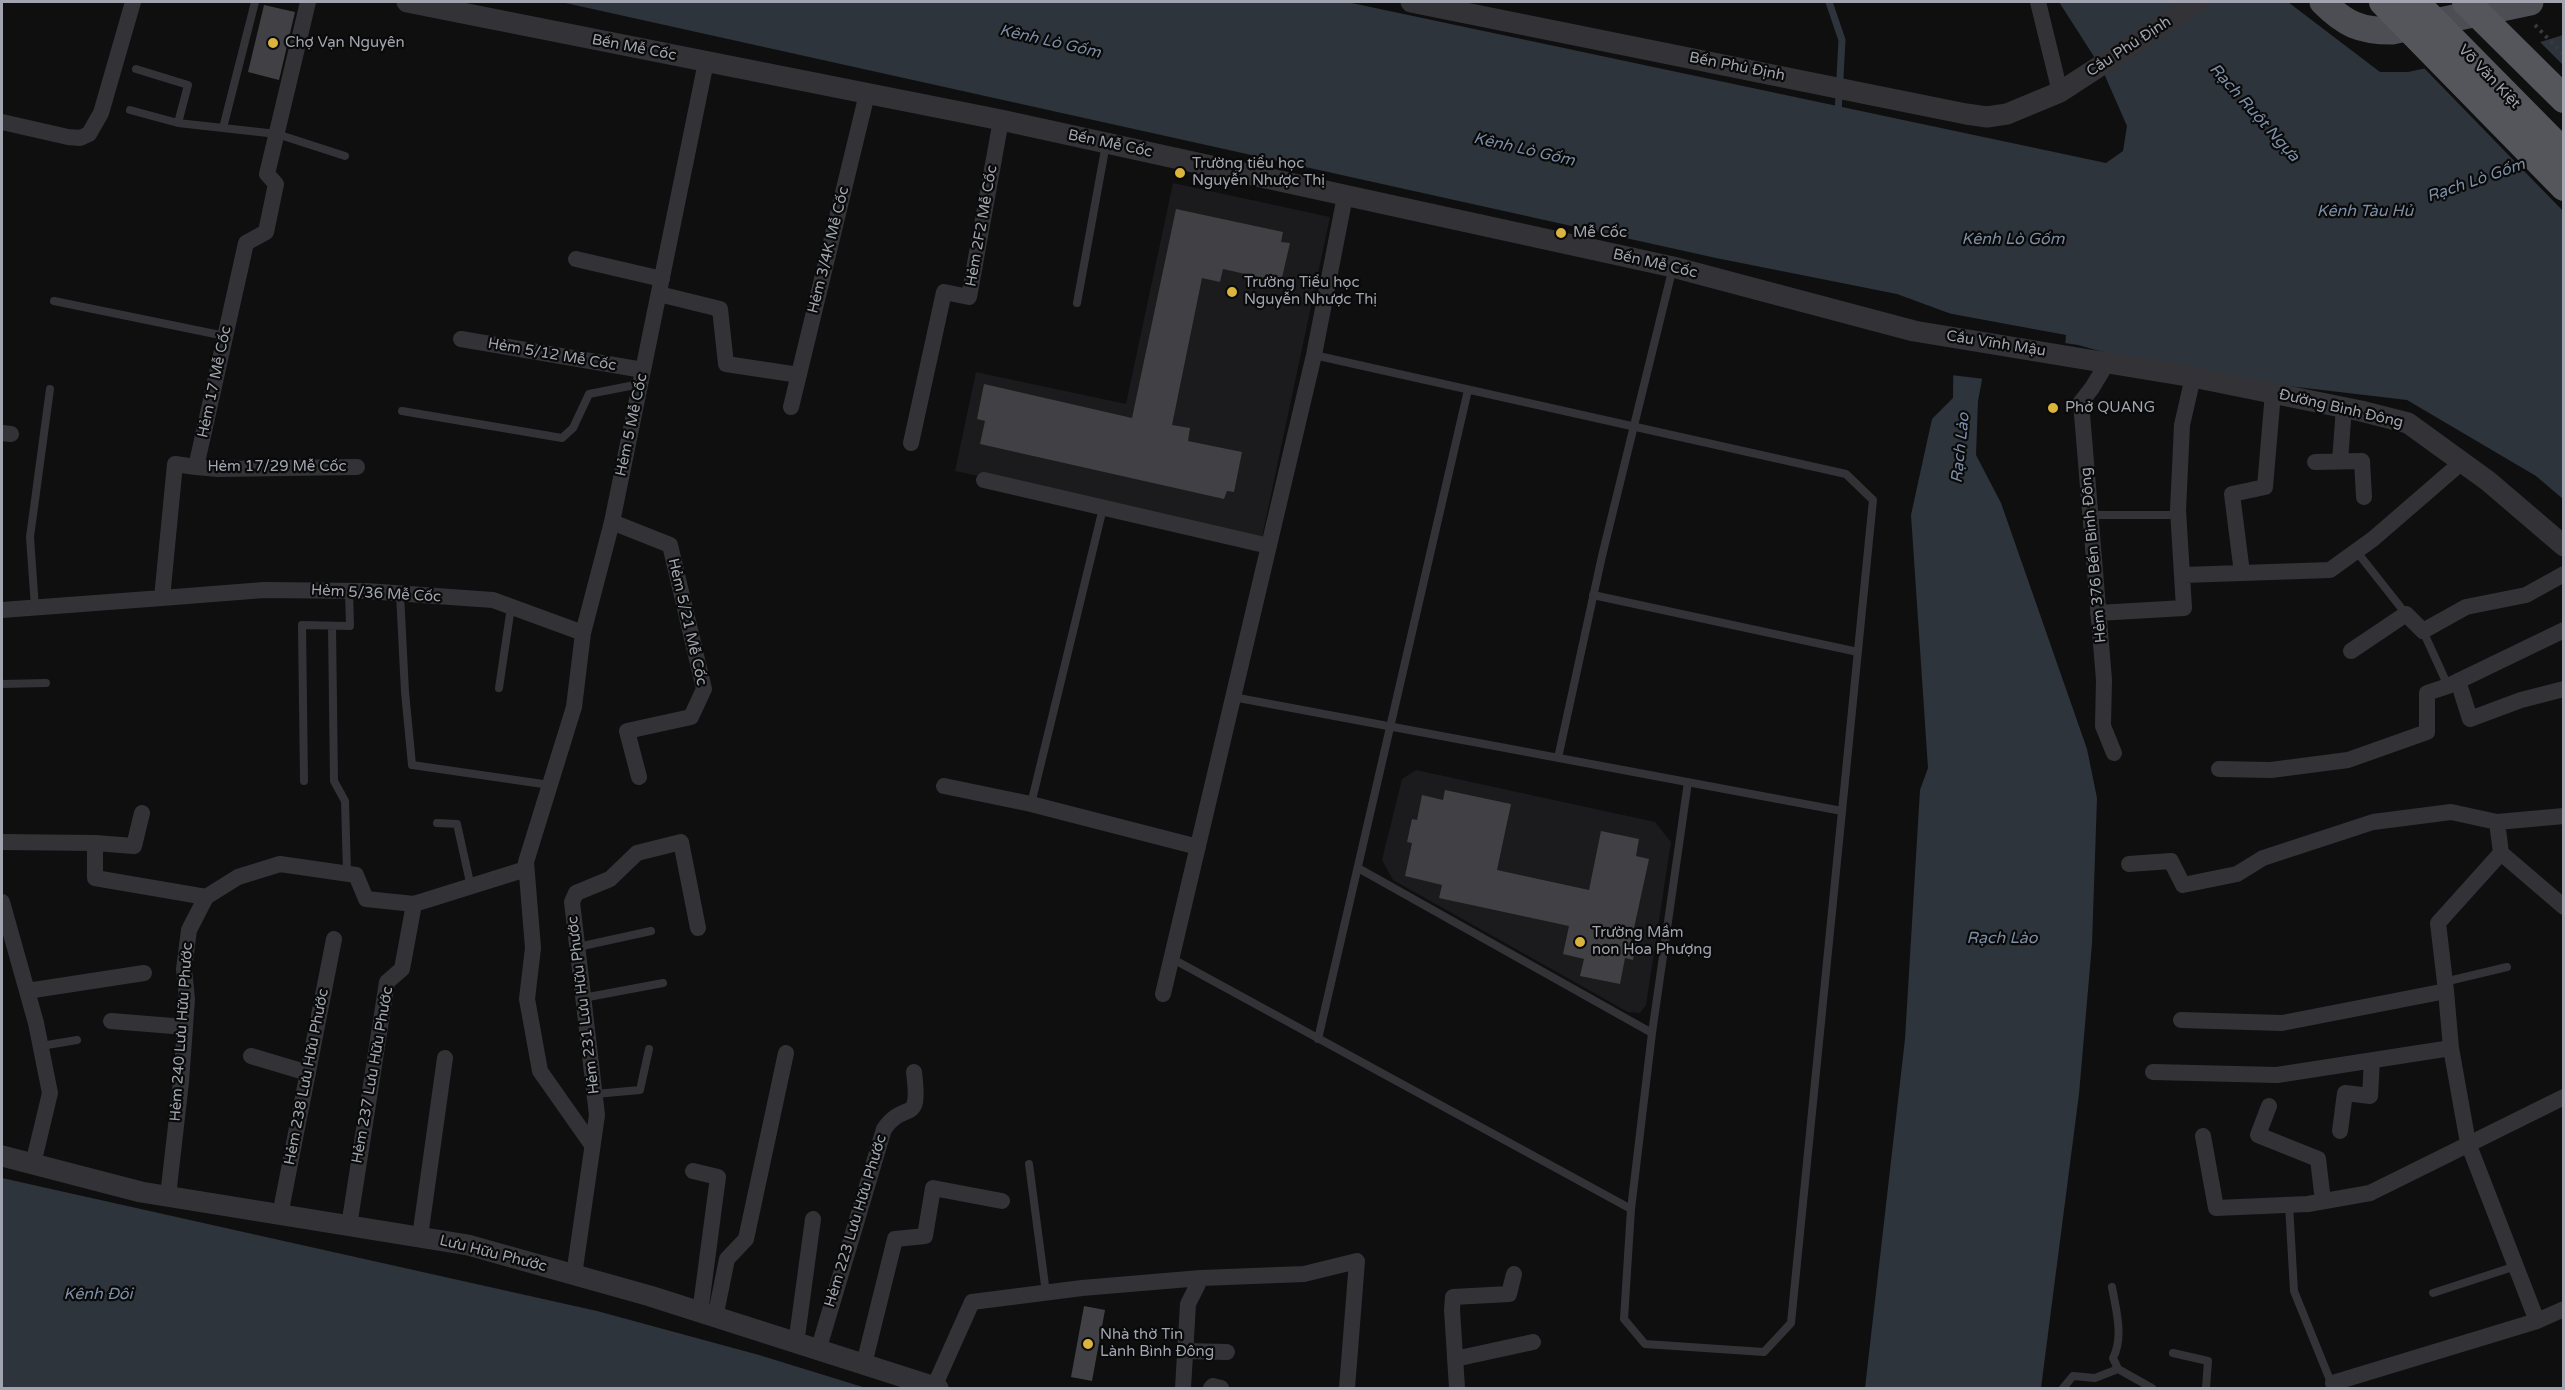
<!DOCTYPE html>
<meta charset="utf-8">
<style>
body{margin:0}
#map{position:relative;width:2565px;height:1390px;overflow:hidden;background:#0f0f10;font-family:"Varela Round",sans-serif}
canvas{display:block}
.frame{position:absolute;inset:0;border:3px solid #a2a5af;pointer-events:none}
</style>
<div id="map">
<canvas width="2565" height="1390"></canvas>
<div class="frame"></div>
</div>
<script>
const context = document.querySelector('canvas').getContext('2d');
context.lineJoin = 'round';
function fill(path, color) {
  context.fillStyle = color;
  context.fill(path, 'evenodd');
}
function stroke(path, color, width, dash) {
  context.strokeStyle = color;
  context.lineWidth = width;
  context.lineCap = dash ? 'butt' : 'round';
  context.setLineDash(dash || []);
  context.stroke(path);
}
function write(font, color, halo, rows, align = 'center') {
  context.font = font + ' "Varela Round",sans-serif';
  context.lineWidth = 4.5;
  context.setLineDash([]);
  context.textBaseline = 'middle';
  context.strokeStyle = halo;
  context.fillStyle = color;
  for (const [text, x, y, turn = 0] of rows) {
    context.save();
    context.translate(x, y);
    context.rotate((+turn || 0) * Math.PI / 180);
    context.textAlign = isNaN(turn) ? turn : align;
    if (halo) context.strokeText(text, 0, 0);
    context.fillText(text, 0, 0);
    context.restore();
  }
}
fill(new Path2D(`
 M1173,183l157,34 -68,320 -307,-66 21,-99 150,32z
 M1416,770l239,52 16,20 -25,163 -6,8 -12,-1 -235,-132 -11,-20 20,-81z`), '#1b1b1d');
fill(new Path2D(`
 M561,2h786l759,161 17,-12 4,-25 -25,-57 -43,-67h229l92,70h28l116,-25 39,-12v464l-27,-23 -129,-76 -178,-21 -126,-27 -25,-7 -87,-13 -13,69 -2,54 25,48 86,246 10,49 -5,146 -13,150 -38,294h-176l40,-349 15,-249 8,-22 -17,-253 21,-96 21,-21 1,-83 -57,-21 -181,-36z
 M2,1178l595,133 162,44 107,33h-864z`), '#2e343b');
fill(new Path2D(`
 M2538,40l25,25v146l-141,-145z
 M1936,311l130,24 -1,11 -72,-11 -8,44 -34,-4v-58z`), '#0f0f10');
stroke(new Path2D(`
 M1829,2l13,38 -4,74`), '#2e343b', 7);
fill(new Path2D(`
 M264,5l31,7 -16,68 -31,-8z
 M1176,209l107,23 -2,10 9,1 -9,39 -58,-13 -3,13 -18,-4 -30,147 18,3 -2,13 54,11 -8,40 -7,-1 -3,8 -244,-55 5,-23 -8,-2 7,-35 148,34z
 M1445,790l66,14 -14,66 92,20 12,-59 38,8 -3,17 13,3 -18,83 5,1 -3,17 -8,-2 -5,26 -40,-8 4,-17 -21,-5 6,-28 -130,-28 3,-13 -37,-9 7,-33 -5,-1 5,-23 5,1 5,-25 21,5z
 M1084,1306l21,4 -13,71 -21,-4z`), '#414145');
stroke(new Path2D(`
 M2535,25l29,30`), '#393a3d', 4, [3, 4.5]);
stroke(new Path2D(`
 M136,69l52,16 -10,38
 M130,110l48,13 99,11 68,22
 M223,128l32,-126
 M54,301l171,35
 M1077,303l29,-159
 M402,411l160,27 11,-10 16,-34 51,-10
 M2090,515h89
 M2357,552l49,62
 M400,594l5,98 7,73 138,20
 M1593,595l265,57
 M35,608l-5,-71 20,-148
 M332,626l2,155 11,20 2,73
 M2423,631l25,55
 M2,684l44,-1
 M499,688l12,-81
 M1233,697l609,114
 M1558,758l44,-202 71,-289
 M304,781l-2,-156 48,1 -1,-35
 M1031,804l72,-296
 M437,823l20,1 14,63
 M1358,868l294,165
 M578,947l73,-16
 M1171,958l460,251 -7,110 21,25 119,8 27,-29 82,-823 -27,-26 -532,-119
 M2444,982l63,-15
 M583,998l80,-15
 M1318,1039l150,-649
 M41,1046l36,-6
 M595,1094l45,-4 9,-41
 M1029,1164l17,129
 M2289,1205l5,86 38,94
 M1631,1209l21,-176 36,-251
 M2112,1287c4,23 12,50 1,71l5,11 34,19
 M2433,1293l83,-27
 M2173,1353l35,8 -2,27
 M2063,1388l10,-12 22,2 23,-9`), '#333337', 8);
stroke(new Path2D(`
 M2038,2l22,90
 M2,122l66,15 12,1 9,-4 12,-21 32,-111
 M576,259l86,20
 M659,294l61,15 6,55 73,11
 M461,339l182,31
 M2107,363l-15,25 -11,14 23,278 -1,46 11,27
 M791,407l76,-313
 M2,433l9,1
 M911,443l33,-151 25,5 32,-177
 M2340,461l4,-54
 M2315,462l47,-1 2,36
 M196,467l22,2 139,-2
 M984,480l285,66
 M612,522l58,23 34,144 -13,28 -64,14 12,46
 M2242,573l-10,-79 33,-7 8,-94
 M2183,575l147,-5 43,-31 89,-77
 M162,598l102,-8 102,1 127,9 90,33
 M2,610l160,-12 13,-134 21,3 50,-224 20,-11 10,-48 -9,-10 41,-172
 M2098,613l86,-5 -6,-98 4,-85 11,-48
 M2351,651l55,-37 17,17 43,-24 60,-12 38,-21
 M2458,681l12,38 51,-19 43,-11
 M2219,769l52,1 77,-10 79,-28v-39l21,-7 116,-56
 M944,786l87,18 167,43
 M2,842l93,1v35l111,19 -17,33 -5,39 3,30 -6,83 -13,114
 M95,843l39,3 8,-33
 M2501,853l63,54
 M2129,864l42,-3 12,24 54,-11 26,-16 110,-36 78,-10 46,10 67,-6
 M206,897l32,-20 42,-13 76,11 10,24 48,5
 M2,902l34,121 14,70 -17,71
 M27,991l117,-18
 M2446,991l5,57
 M1163,994l151,-639 31,-159
 M2181,1020l101,3 164,-32 -8,-68 63,-70 -4,-31
 M111,1021l74,6
 M251,1056l57,17
 M2153,1072l124,3 174,-27 17,95 69,178
 M2269,1106l-11,29 60,24 5,42
 M2340,1131l5,-38 25,3 2,-36
 M2203,1136l13,72 92,-4 62,-11 194,-96
 M592,1145l-52,-74 -13,-72 6,-51 -7,-86 48,-155 9,-74 29,-111 94,-460
 M693,1171l25,6 -18,136
 M280,1215l54,-276
 M349,1226l38,-244 15,-13 12,-65 112,-35
 M420,1237l25,-179
 M574,1275l23,-160 -25,-213 4,-9 34,-14 27,-26 44,-11 17,86
 M715,1318l12,-59 19,-20 40,-186
 M796,1344l17,-125
 M818,1351l66,-222c22,-31 37,-1 30,-57
 M1185,1351l42,1
 M1455,1359l78,-17
 M864,1364l31,-125 30,-3 8,-48 69,13
 M2333,1383l204,-62 27,-12
 M934,1387l38,-85 110,-14 119,-10
 M1183,1388l5,-84 13,-26 103,-4 53,-13 -10,127
 M1211,1388l2,-2 8,2
 M1457,1388l-5,-78 1,-13 56,-3 5,-20`), '#333337', 16);
stroke(new Path2D(`
 M407,2l594,118 672,147 241,64 279,46 168,34 47,12 80,58 76,65
 M1411,2l555,112 21,3 20,-3 53,-22 138,-90
 M2,1156l139,36 327,53 182,51 288,92`), '#333337', 21);
stroke(new Path2D(`
 M2323,2c22,22 37,29 69,29l138,-29`), '#4d4e53', 27);
stroke(new Path2D(`
 M2383,2l181,185
 M2415,2l149,151
 M2466,2l98,97`), '#55565c', 28);
for (const [x, y, r, color] of [
 [273,43,6,"#dab43d"],
 [1180,173,6,"#dab43d"],
 [1561,233,6,"#dab43d"],
 [1232,292,6,"#dab43d"],
 [2053,408,6,"#dab43d"],
 [1580,942,6,"#dab43d"],
 [1088,1344,6,"#dab43d"]
]) {
  const dot = new Path2D();
  dot.arc(x, y, r, 0, 2 * Math.PI);
  context.fillStyle = color;
  context.fill(dot);
  stroke(dot, '#0a0a0b', 2);
}
write('15px', '#a2a5af', '#0a0a0b', [
 ["Chợ Vạn Nguyên",285,43],
 ["Trường tiểu học",1192,164],
 ["Nguyễn Nhược Thị",1192,181],
 ["Mễ Cốc",1573,233],
 ["Trường Tiểu học",1244,283],
 ["Nguyễn Nhược Thị",1244,300],
 ["Phở QUANG",2065,408],
 ["Trường Mầm",1592,933],
 ["non Hoa Phượng",1592,950],
 ["Nhà thờ Tin",1100,1335],
 ["Lành Bình Đông",1100,1352]
], 'left');
write('15px', '#a2a5af', '#0a0a0b', [
 ["Cầu Phú Định",2129,47,-33],
 ["Bến Mễ Cốc",634,48,11],
 ["Bến Phú Định",1737,67,11],
 ["Võ Văn Kiệt",2489,77,46],
 ["Bến Mễ Cốc",1110,144,12],
 ["Hẻm 2F2 Mễ Cốc",982,226,-80],
 ["Hẻm 3/4K Mễ Cốc",829,250,-76],
 ["Bến Mễ Cốc",1655,264,13],
 ["Cầu Vĩnh Mậu",1996,344,9],
 ["Hẻm 5/12 Mễ Cốc",552,355,10],
 ["Hẻm 17 Mễ Cốc",215,382,-78],
 ["Đường Bình Đông",2341,409,13],
 ["Hẻm 5 Mễ Cốc",632,425,-78],
 ["Hẻm 17/29 Mễ Cốc",277,467],
 ["Hẻm 376 Bến Bình Đông",2094,555,-95],
 ["Hẻm 5/36 Mễ Cốc",376,594,3],
 ["Hẻm 5/21 Mễ Cốc",687,622,77],
 ["Hẻm 231 Lưu Hữu Phước",584,1005,-97],
 ["Hẻm 240 Lưu Hữu Phước",182,1032,-86],
 ["Hẻm 237 Lưu Hữu Phước",373,1075,-80],
 ["Hẻm 238 Lưu Hữu Phước",307,1077,-79],
 ["Hẻm 223 Lưu Hữu Phước",856,1221,-73],
 ["Lưu Hữu Phước",493,1254,14]
]);
write('italic 16px', '#7c8fa7', '#0a0a0b', [
 ["Kênh Lò Gốm",1050,42,13],
 ["Rạch Ruột Ngựa",2254,113,48],
 ["Kênh Lò Gốm",1524,150,13],
 ["Rạch Lò Gốm",2476,181,-19],
 ["Kênh Tàu Hủ",2365,212],
 ["Kênh Lò Gốm",2013,240],
 ["Rạch Lào",1961,448,-84],
 ["Rạch Lào",2002,939],
 ["Kênh Đôi",98,1295]
]);
</script>
